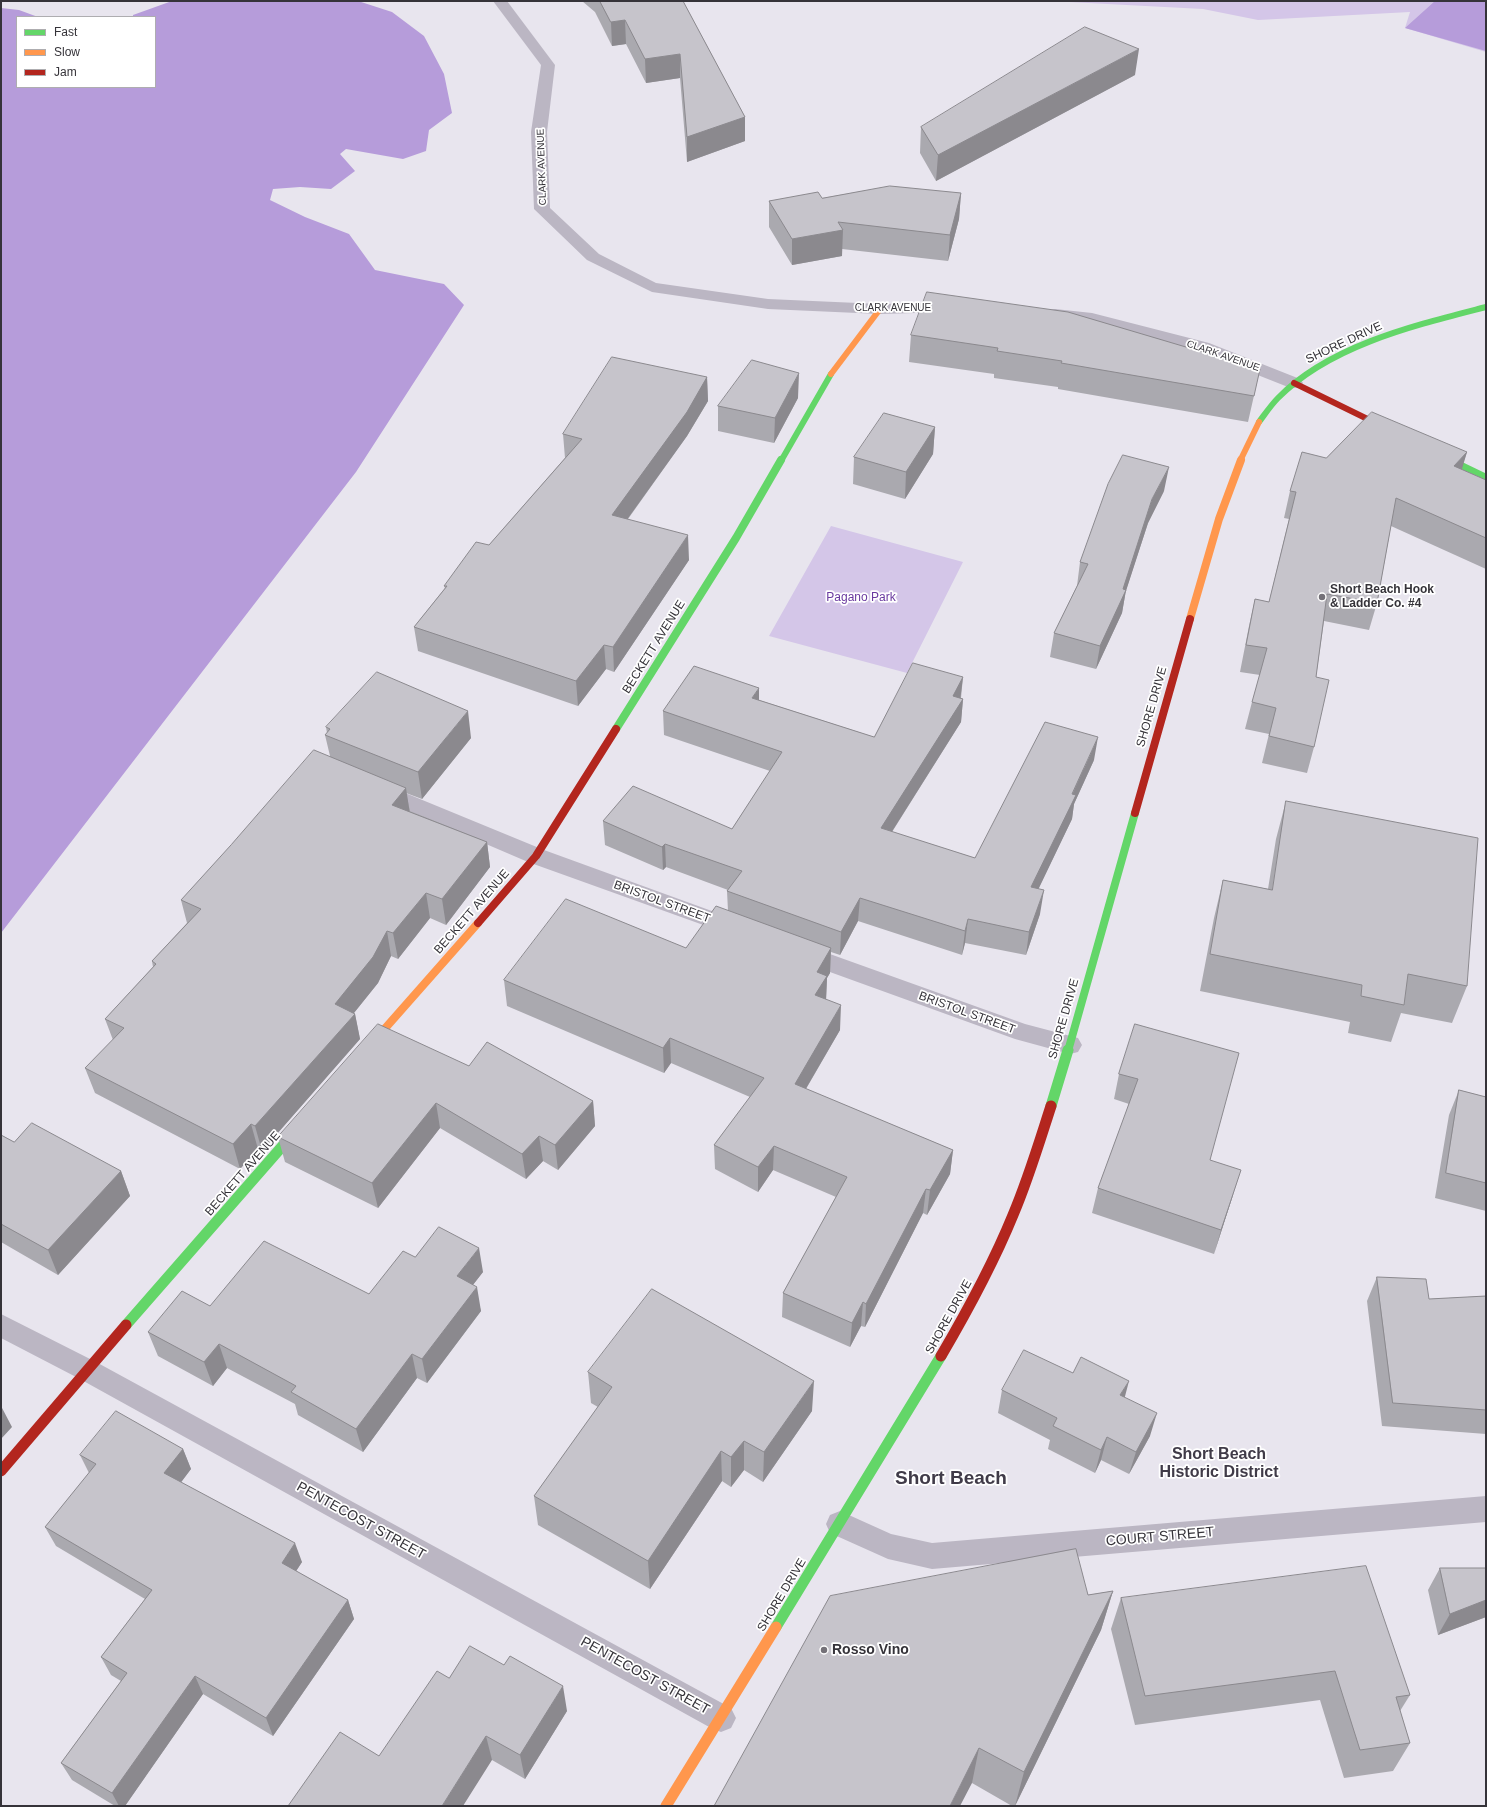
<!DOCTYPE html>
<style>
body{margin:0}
#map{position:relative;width:1487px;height:1807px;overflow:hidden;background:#e8e5ee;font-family:Helvetica,sans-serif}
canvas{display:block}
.frame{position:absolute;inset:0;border:2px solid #353339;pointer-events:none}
.legend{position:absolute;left:16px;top:16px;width:140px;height:72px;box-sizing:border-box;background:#fff;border:1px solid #aeadb0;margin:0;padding:5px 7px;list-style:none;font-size:12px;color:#353339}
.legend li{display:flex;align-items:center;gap:8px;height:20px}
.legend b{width:20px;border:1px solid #aeadb0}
</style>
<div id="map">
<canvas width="1487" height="1807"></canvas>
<div class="frame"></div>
<ul class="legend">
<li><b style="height:5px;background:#63d668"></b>Fast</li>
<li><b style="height:5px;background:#ff974d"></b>Slow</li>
<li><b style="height:5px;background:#b3261e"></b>Jam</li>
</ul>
</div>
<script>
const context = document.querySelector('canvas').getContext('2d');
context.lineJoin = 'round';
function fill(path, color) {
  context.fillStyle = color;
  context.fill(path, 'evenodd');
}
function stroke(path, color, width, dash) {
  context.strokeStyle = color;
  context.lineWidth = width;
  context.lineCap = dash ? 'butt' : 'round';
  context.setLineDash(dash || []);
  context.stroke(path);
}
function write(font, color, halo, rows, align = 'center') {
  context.font = font + ' Helvetica,sans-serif';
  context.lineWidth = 3.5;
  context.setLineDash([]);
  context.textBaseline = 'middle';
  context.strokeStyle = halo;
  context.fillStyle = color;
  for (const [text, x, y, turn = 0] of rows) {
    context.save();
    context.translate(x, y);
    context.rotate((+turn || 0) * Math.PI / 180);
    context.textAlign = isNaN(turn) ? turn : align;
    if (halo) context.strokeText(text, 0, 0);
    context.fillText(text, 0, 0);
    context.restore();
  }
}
fill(new Path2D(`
 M1050,1h436v51l-81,-24 5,-16 -152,8 -55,-11z
 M831,526l132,36 -56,111 -138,-37z`), '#d4c6e8');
fill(new Path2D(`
 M172,1h186l34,11 32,24 20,38 8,39 -23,17 -3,21 -23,8 -57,-10 -6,5 15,17 -24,18 -31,-2 -27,2 -3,11 35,17 44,17 26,36 69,14 20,21 -108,167 -355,461v-925l18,2 19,7h-21v70h138v-70h-22v-2z
 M1435,1h51v50l-81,-23z`), '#b69cda');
fill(new Path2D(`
 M493,1h14l48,64 -8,67 3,76 49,46 57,29 112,16 112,5 71,-2 6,1 2,4 -2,4 -6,1 -71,2 -112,-5 -116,-17 -65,-32 -53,-51 -3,-77 10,-67z
 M1055,309l37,4 117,30 91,36 3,4 -3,4 -6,1 -6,-1 -91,-36 -106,-28 -42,-5 -2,-4 2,-4z
 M381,783l163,67 198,72 3,6 -3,6 -8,2 -206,-74 -154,-66 -4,-5 4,-5z
 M802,944l223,80 53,14 4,7 -4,7 -8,2 -55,-15 -221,-80 -3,-6 3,-6z
 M1,1314l95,48 635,346 5,10 -5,10 -10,4 -10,-4 -633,-350 -77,-40z
 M1486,1496v26l-554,47 -44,-10 -58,-26 -4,-9 4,-9 10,-4 51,23 41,9z`), '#bbb6c3');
stroke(new Path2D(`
 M1259,422c6,-8 12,-17 19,-24 52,-53 138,-73 208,-91
 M1435,453l16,8
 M781,461l50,-87`), '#63d668', 6);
stroke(new Path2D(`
 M1449,460l37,18
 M616,729l120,-191 45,-78
 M1068,1051l67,-238`), '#63d668', 8);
stroke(new Path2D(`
 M1051,1106l17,-56
 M126,1325l174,-199
 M776,1627l165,-271`), '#63d668', 11);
stroke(new Path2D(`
 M831,374l49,-65
 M1240,461l19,-39`), '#ff974d', 6);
stroke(new Path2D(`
 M1190,619l29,-100 22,-59
 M366,1050l112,-127`), '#ff974d', 8);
stroke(new Path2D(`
 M666,1806l110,-179`), '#ff974d', 11);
stroke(new Path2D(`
 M1294,383l98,48`), '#b3261e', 6);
stroke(new Path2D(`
 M1135,813l55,-194
 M478,923l58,-67 80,-127`), '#b3261e', 8);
stroke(new Path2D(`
 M941,1356c27,-46 52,-92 72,-141 15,-35 26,-72 38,-109
 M1,1471l125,-146`), '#b3261e', 11);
fill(new Path2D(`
 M582,1h101l62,116v24l-58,21 -7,-84 -34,5 -20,-39 -14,2 -17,-34z
 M1135,75l-199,106 -16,-28 1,-26z
 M961,193l-2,26 -11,42 -106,-12v7l-50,9 -23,-38v-26l53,-3z
 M911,335l349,34 -12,53 -190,-33v-2l-64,-9v-4l-85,-12z
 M707,377l1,24 -21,35 -59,83 61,41 -75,112 -8,-3 -28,37 -160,-55 -4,-24 31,-39 -1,-2 45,-41 76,-87 -2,-24z
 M798,398l-24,45 -56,-12v-25z
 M935,427l-2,27 -28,45 -52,-15 1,-27z
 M1467,452l-6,17 25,11v89l-95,-43 -14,77 -8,27 -45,-9 -8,56 -2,70 -7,26 -45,-10 7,-29 -24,-5 7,-27 8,-27 -20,-3 9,-46 6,-27 14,3 20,-83 -5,-1 6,-27 36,-33z
 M1164,491l-16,32 -22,67 -4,23 -26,56 -46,-12 4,-24 23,-47 3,-24z
 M963,677l-2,21 2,1 -2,23 -69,110 83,26 119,-98 -20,44 -2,15 -34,70 2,25 -14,41 -61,-12 -3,12 -104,-34 -18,34 -9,-3 -1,21 -3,5 -1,21 14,31 -34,59 147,61 -3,24 -23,41 -4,-2 -58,114 -4,-1 -11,21 -68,-30 1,-24 53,-96 -63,-27 -15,22 -43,-23 -1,-24 36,-48 -79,-34 -7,10 -157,-67 -3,-26 182,-32 42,-37 -1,-20 1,-1 -62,-23 -3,3 -58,-25 -2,-24 129,8 38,-58 -106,-36 -1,-24 96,-11 115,37z
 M326,727l145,11 -49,61 -16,-6 4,18 77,31 3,25 -44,58 -16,-7 -32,41 -7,-3 -13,27 -24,30 1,1 5,25 -98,112 -4,-2 -18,20 -145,-76 -10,-25 28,-28 -8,-21 48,-52 -1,-6 35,-38 -6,-23 149,-144 -5,-21 2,-2z
 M1286,801l181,185 -15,37 -51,-10 -10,29 -43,-9 2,-11 -150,-31 14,-73 9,-38 45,9 8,-50z
 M1135,1024l75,136 23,35 -19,59 -122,-41 6,-25 31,-84 -15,-5 5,-25z
 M469,1066l124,35 2,25 -37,44 -15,-9 -17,18 -86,-51 -62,80 -93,-46 -7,-25z
 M1459,1090l27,7v114l-51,-13 14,-83z
 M1,1135l13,7 107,29 9,25 -72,79 -57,-33z
 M415,1257l68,15 -10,13 8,26 -54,72 -10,-5 -54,74 -65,-37 -3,-11 -68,-36 -14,18 -55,-30 -10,-24 62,-26 159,-12z
 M1377,1277l52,22 57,-3v138l-104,-8 -15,-125z
 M588,1372l224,39 -49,71 -19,-12 -13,17 -9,-6 -72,108 -112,-64 -4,-29 64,-89 -7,-4z
 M1073,1373l51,24 26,39 -21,38 -28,-14 -6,13 -47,-24 2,-9 -52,-27 4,-23z
 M183,1449l8,20 -10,13 121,80 -6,9 52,29 6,19 -81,117 -70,-42 -78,112h-10l-43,-26 -11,-17 60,-82 -10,-6 -10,-18 44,-58 -89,-53 -11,-19 44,-54 -9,-18z
 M1440,1568h46v49l-48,18 -10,-45z
 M1113,1591l-12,39 -86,176h-3l-40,-23 -258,23 374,-211z
 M1121,1598l289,97 -10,16 10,32 -17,28 -49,7 -24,-78 -185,25 -24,-96z
 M449,1678l118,33 -42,68 -33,-19 -113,-4z`), '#aaa9af');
fill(new Path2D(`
 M625,20l1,24 -14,2 -1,-24z
 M1139,49l-4,26 -199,106 2,-26z
 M680,54v24l-34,5 -1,-24z
 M745,117v24l-58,21v-25z
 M961,193l-2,26 -11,42 2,-26z
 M843,230l-1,26 -50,9v-26z
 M799,373l-1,25 -24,45 1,-25z
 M707,377l1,24 -21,35 -74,103 -1,-24z
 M935,427l-2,27 -28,45 1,-27z
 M1467,452l-8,27 -5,-13z
 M1169,467l-5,24 -16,32 -22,68v-1l-4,23 -26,56 4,-23 23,-57 29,-90z
 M688,535l1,25 -75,112 -1,-25z
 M604,645l2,24 -28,37 -2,-25z
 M963,677l-3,24 3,-2 -2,23 -82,130 2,-24z
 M759,688v24l-7,-14z
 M468,711l3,27 -49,61 -4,-27z
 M1098,737l-4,23 -20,44 -2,15 -44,92 3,-24z
 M406,788l4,26 -18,-9z
 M487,842l3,25 -44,58 -4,-26z
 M665,844l1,23 -3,3 -1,-23z
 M1044,890l-4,24 -14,41 3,-23z
 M426,893l4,25 -32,41 -5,-26z
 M860,898l-2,23 -18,34 1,-23z
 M968,919l-3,24 -3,12 3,-24z
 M387,931l4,25 -13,27 -37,46 -6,-25z
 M831,948l-1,25 -3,5 -1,23 -11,-6 2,-23z
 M841,1005l-1,25 -46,79 1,-25z
 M355,1014l5,25 -98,112 -7,-25z
 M670,1038l1,25 -7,10 -1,-25z
 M593,1101l2,25 -37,44 -3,-25z
 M436,1103l4,25 -62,80 -6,-25z
 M251,1124l7,25 -18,20 -7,-25z
 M539,1136l4,25 -17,18 -4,-25z
 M774,1146l-1,24 -15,22v-25z
 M953,1150l-3,24 -23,41 3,-25z
 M1241,1170l-8,25 -19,59 7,-24z
 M121,1171l9,25 -72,79 -10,-25z
 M926,1189l-3,24 -58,114 1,-23z
 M479,1248l4,24 -22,28 -4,-24z
 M477,1287l4,24 -54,72 -5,-24z
 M863,1302l-2,24 -11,21 2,-24z
 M219,1344l8,24 -14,18 -9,-24z
 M412,1354l5,24 -54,74 -7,-23z
 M814,1381l-2,30 -49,71 1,-30z
 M1129,1381l-6,23 -3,-9z
 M1,1406l11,21 -11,12z
 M1157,1413l-7,23 -21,38 7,-22z
 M1107,1437l-6,23 -6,13 6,-23z
 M744,1441v29l-13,17v-30z
 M183,1449l8,20 -18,24 -9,-20z
 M721,1451l1,30 -72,108 -2,-28z
 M295,1543l7,19 -13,20 -7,-19z
 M1113,1591l-12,39 -86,176 9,-34z
 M348,1600l6,19 -81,117 -7,-18z
 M1486,1600v17l-48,18 12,-21z
 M195,1676l8,18 -78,112h-6l-7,-13z
 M563,1686l4,25 -42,68 -5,-24z
 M486,1736l6,24 -29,46h-21z
 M979,1748l-7,35 -12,23h-10z`), '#8b898e');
const building = new Path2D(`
 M600,1h83l62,116 -58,20 -7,-83 -35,5 -20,-39 -14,2z
 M1085,27l54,22 -201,106 -17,-28z
 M890,186l71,7 -11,42 -112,-13 5,8 -51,9 -23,-38 49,-9 4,6z
 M927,292l141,20 192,57 -6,27 -193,-33 1,-2 -65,-10 1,-3 -87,-13z
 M612,357l95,20 -20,35 -75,103 76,20 -75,112 -9,-2 -28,36 -162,-54 33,-41h-3l32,-44 13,3 93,-106 -19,-5z
 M752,360l47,13 -24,45 -57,-12z
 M1372,412l95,40 -13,14 32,14v58l-90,-40 -19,105 -50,-9 -11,83 13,3 -15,67 -45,-11 7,-28 -24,-6 15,-54 -21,-3 9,-46 14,3 27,-110 -6,-1 12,-39 24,6z
 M884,413l51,14 -29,45 -52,-15z
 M1123,455l46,12 -17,32 -29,90 3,1 -26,56 -46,-13 34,-69 -8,-2 28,-78z
 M913,663l50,14 -10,19 10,3 -82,129 94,30 70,-136 53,15 -26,57 4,1 -45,92 13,3 -15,42 -61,-13 -3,12 -105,-33 -19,34 -114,-41 15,-20 -77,-27 -3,3 -59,-26 30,-35 99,43 50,-77 -119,-41 31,-45 65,22 -7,10 122,39z
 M377,672l91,39 -50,61 -93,-37 5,-6 -4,-2z
 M314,750l92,38 -14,17 95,37 -45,57 -16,-6 -33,40 -6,-2 -14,26 -38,47 20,10 -100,112 -4,-2 -18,20 -148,-76 39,-40 -19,-9 51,-55 -4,-3 49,-52 -20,-9 50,-55z
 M1286,801l192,37 -11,148 -59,-12 -4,31 -43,-9 1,-11 -152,-31 13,-74 49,10z
 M566,899l120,49 30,-42 115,42 -14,24 10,4 -12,19 26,10 -46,79 158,66 -23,40 -4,-1 -60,115 -3,-2 -11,21 -69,-30 64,-116 -73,-31 -16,21 -44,-22 50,-67 -94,-40 -7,10 -159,-68z
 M378,1024l91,42 18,-24 106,59 -38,44 -16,-9 -17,18 -86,-51 -64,80 -94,-46z
 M1135,1024l104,29 -29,107 31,10 -20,60 -123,-42 40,-109 -19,-5z
 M1459,1090l27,7v86l-40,-10z
 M32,1123l89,48 -73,79 -47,-26v-89l13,7z
 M439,1227l40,21 -22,28 20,11 -55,72 -10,-5 -56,75 -65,-37 5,-6 -77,-42 -15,18 -56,-30 34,-41 28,15 54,-65 105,53 34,-43 12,6z
 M1377,1277l49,2 3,20 57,-3v114l-93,-7z
 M652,1289l162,92 -50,71 -20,-11 -13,16 -10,-6 -73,110 -114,-65 78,-109 -24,-15z
 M1024,1350l49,23 8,-16 48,24 -9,14 37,18 -21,39 -29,-15 -6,13 -48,-24 4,-8 -55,-28z
 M116,1411l67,38 -19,24 131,70 -13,20 66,37 -82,118 -71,-42 -83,117 -51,-30 66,-90 -26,-16 51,-67 -107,-63 51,-63 -16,-9z
 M1076,1549l12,46 25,-4 -89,181 -45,-24 -29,58h-236l116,-210z
 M1366,1566l44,129 -14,2 14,46 -50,7 -25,-79 -190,25 -24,-98z
 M1440,1568h46v32l-36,14z
 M470,1646l34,19 6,-9 53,30 -43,69 -34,-19 -44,70h-154l52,-74 39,24 58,-85 12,7z`);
fill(building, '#c6c4cb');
stroke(building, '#8b898e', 1);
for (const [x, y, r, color] of [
 [1322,597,4,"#747178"],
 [824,1650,4,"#747178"]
]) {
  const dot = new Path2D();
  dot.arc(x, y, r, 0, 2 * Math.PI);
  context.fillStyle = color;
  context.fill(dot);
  stroke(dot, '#fff', 1.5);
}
write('10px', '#353339', '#fff', [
 ["CLARK AVENUE",542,167,-92],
 ["CLARK AVENUE",893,308],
 ["CLARK AVENUE",1223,356,19]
]);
write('12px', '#353339', '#fff', [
 ["SHORE DRIVE",1344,343,-25],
 ["BECKETT AVENUE",654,647,-58],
 ["SHORE DRIVE",1152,707,-74],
 ["BRISTOL STREET",662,902,20],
 ["BECKETT AVENUE",472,912,-49],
 ["BRISTOL STREET",967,1013,20],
 ["SHORE DRIVE",1064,1019,-74],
 ["BECKETT AVENUE",243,1174,-49],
 ["SHORE DRIVE",949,1317,-61],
 ["SHORE DRIVE",782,1595,-59]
]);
write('bold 12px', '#353339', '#fff', [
 ["Short Beach Hook",1330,590],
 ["& Ladder Co. #4",1330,604]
], 'left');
write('12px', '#6a3a9f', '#fff', [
 ["Pagano Park",861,598]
]);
write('14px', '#353339', '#fff', [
 ["PENTECOST STREET",361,1521,29],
 ["COURT STREET",1160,1537,-5],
 ["PENTECOST STREET",645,1676,29]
]);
write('bold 14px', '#353339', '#fff', [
 ["Rosso Vino",832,1650]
], 'left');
write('bold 16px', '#403b48', '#fff', [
 ["Short Beach",1219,1455],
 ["Historic District",1219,1473]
]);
write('bold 19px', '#403b48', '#fff', [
 ["Short Beach",951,1479]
]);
</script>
